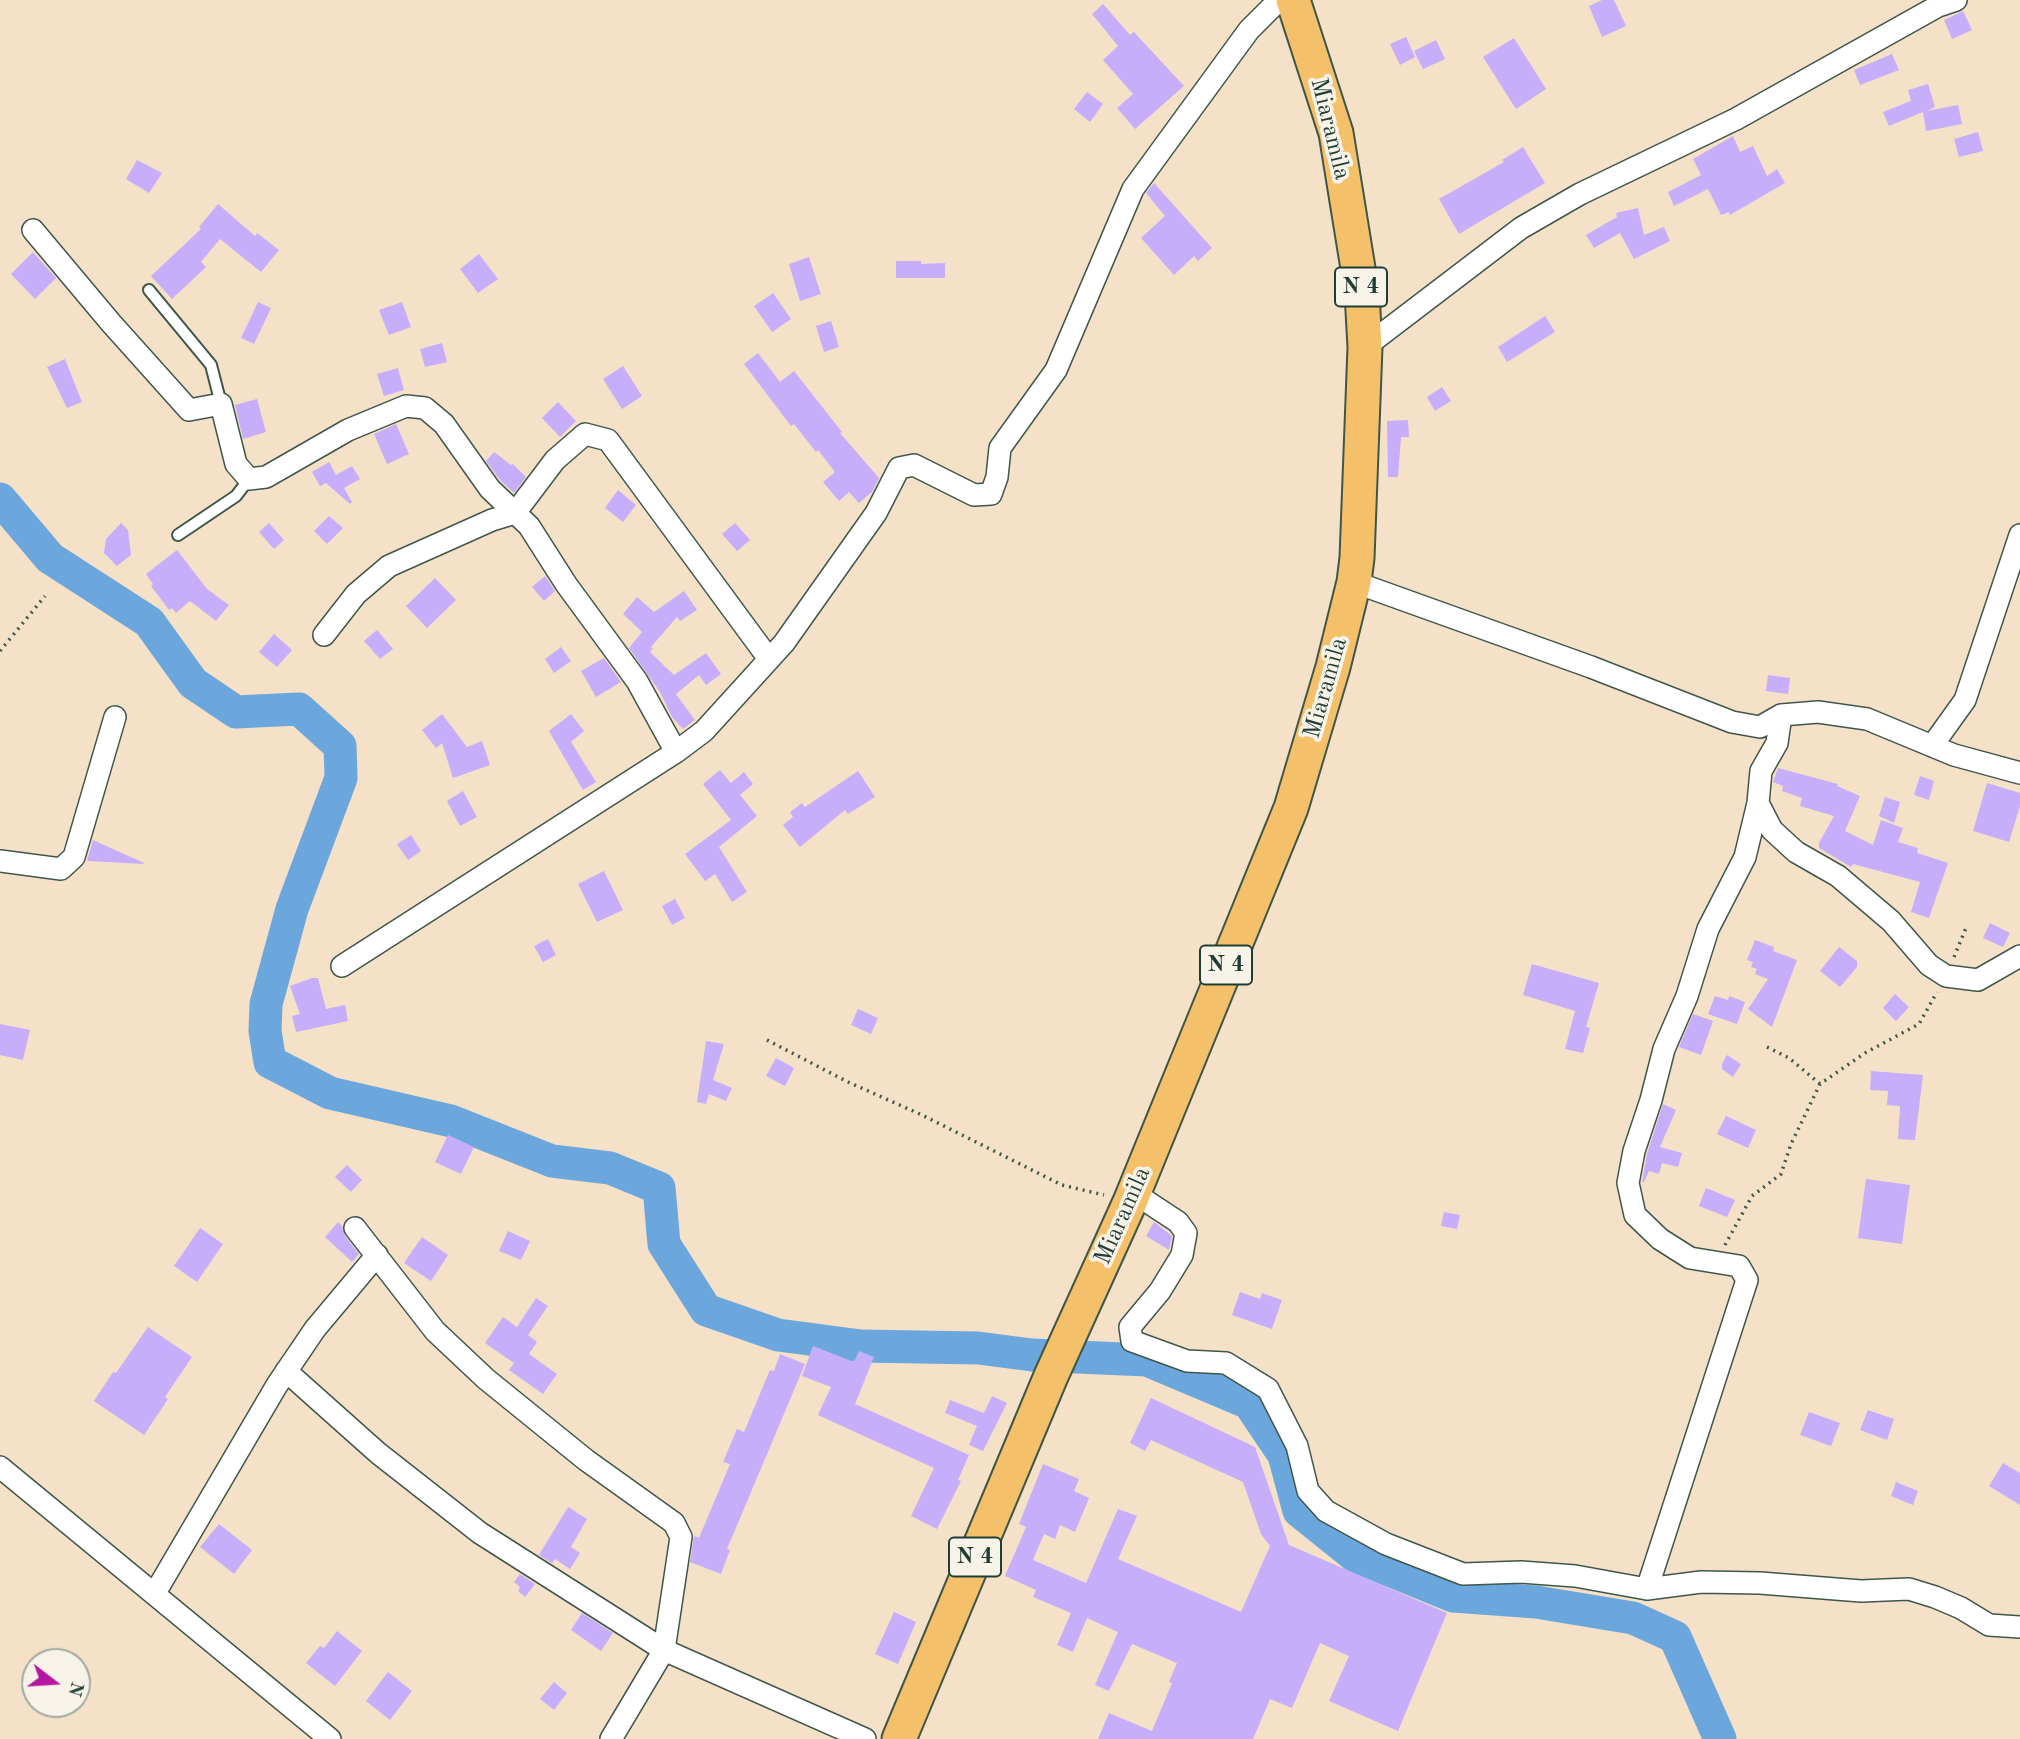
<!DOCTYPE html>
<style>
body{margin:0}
#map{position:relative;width:2020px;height:1739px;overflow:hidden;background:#f5e1c8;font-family:"Old Standard TT",serif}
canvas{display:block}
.north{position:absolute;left:21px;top:1648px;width:70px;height:70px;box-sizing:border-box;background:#f7f3e8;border:2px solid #a1aaa0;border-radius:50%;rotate:107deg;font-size:19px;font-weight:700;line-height:28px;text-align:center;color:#1f3d34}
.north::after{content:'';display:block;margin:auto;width:24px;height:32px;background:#b5179e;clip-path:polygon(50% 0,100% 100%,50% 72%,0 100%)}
</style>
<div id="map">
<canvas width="2020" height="1739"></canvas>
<div class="north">N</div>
</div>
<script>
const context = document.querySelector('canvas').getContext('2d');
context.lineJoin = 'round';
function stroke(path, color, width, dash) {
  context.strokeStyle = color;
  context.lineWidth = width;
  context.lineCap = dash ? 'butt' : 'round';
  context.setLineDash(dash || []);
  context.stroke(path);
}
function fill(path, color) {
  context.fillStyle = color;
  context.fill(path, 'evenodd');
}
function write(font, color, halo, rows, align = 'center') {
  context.font = font + ' "Old Standard TT",serif';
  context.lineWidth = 7;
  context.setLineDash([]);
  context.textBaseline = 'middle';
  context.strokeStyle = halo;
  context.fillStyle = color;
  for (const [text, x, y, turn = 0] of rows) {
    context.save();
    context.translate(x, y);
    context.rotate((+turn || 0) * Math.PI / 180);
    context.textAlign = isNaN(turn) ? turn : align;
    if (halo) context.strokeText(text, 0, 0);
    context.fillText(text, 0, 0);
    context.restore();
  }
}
stroke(new Path2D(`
 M0,499l50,59 99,64 44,61 43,29 63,-3 41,37 1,32 -49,131 -26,95 -1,27 5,31 60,31 121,28 101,40 58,7 49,20 5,56 42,66 72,25 83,11 117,2 54,7 115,5 102,43 35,52 15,56 56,45 98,40 83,6 97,16 42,19 45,102`), '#6ba7dc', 33);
fill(new Path2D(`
 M1602,0h12l12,26 -24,11 -13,-31z
 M1103,4l27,31 4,-3 50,54 -49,43 -18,-21 16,-14 -30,-34 15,-14 -26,-32z
 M1963,11l9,19 -20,9 -8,-19z
 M1406,37l9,20 -15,8 -10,-21z
 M1514,38l32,51 -30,20 -33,-52z
 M1436,40l9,19 -22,10 -9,-18z
 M1892,54l7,16 -39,15 -6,-15z
 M1928,84l7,23 -8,4 31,-6 4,19 -36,7 -3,-19 -34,14 -6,-14 28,-11 -3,-11z
 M1087,92l16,12 -13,18 -16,-13z
 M1978,132l5,19 -24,6 -5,-18z
 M1733,136l7,16 13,-6 14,30 10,-7 8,14 -55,32 -1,-3 -8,3 -13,-26 -34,17 -6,-14 33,-17 -8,-16z
 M1523,147l22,36 -86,51 -20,-35 65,-37 -2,-2z
 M137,160l25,13 -13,20 -23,-14z
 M1154,183l58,65 -14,13 -4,-5 -20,19 -33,-37 24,-22 -19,-23z
 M218,204l37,32 2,-3 22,17 -18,22 -41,-33 -19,23 5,5 -34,32 -21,-23 50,-47 -2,-2z
 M1638,208l6,27 20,-8 6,14 -36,18 -14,-26 -26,15 -8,-13 31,-18 -1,-4z
 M33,252l23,26 -21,21 -24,-25z
 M479,254l19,25 -20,14 -18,-24z
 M809,257l12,37 -21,7 -11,-37z
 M896,261h25v3l24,-1v15h-49z
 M773,293l18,26 -19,13 -18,-26z
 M258,302l13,6 -17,36 -13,-6z
 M402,302l9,25 -22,8 -10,-25z
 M1545,316l10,16 -48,30 -9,-15z
 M831,321l8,26 -15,5 -8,-26z
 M442,343l5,19 -22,5 -5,-18z
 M758,353l22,29 14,-11 48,61 -2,1 39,45 -7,14 -13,11 -10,-11 -10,9 -16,-19 12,-10 -17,-22 -2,2 -22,-28 -3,2 -47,-62z
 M65,359l17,43 -15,6 -20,-41z
 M623,366l19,30 -20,13 -19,-30z
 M398,368l6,22 -20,6 -7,-22z
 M1442,387l9,14 -16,10 -8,-14z
 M257,399l9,33 -23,7 -8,-34z
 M558,402l18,19 -16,16 -18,-19z
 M1408,420l1,17h-8l-3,40h-10l-1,-56z
 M396,424l13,30 -22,10 -13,-30z
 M494,452l17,13 2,-1 13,13 -12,16 -14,-13 -14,-19z
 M329,462l7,13 16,-9 8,13 -16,9 8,14 -2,2 -24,-21 -6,3 -8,-14z
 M618,490l18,15 -13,17 -18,-14z
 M329,516l14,12 -16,16 -13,-13z
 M121,523l7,7 3,25 -14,11 -13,-13 2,-14z
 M269,523l15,17 -10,9 -15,-17z
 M735,523l15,17 -13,11 -15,-17z
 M177,550l30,39 22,16 -13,16 -26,-20 -14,12 -4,-5 -3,2 -18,-24 2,-2 -7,-10z
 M545,576l10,15 -11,10 -12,-14z
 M435,578l21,22 -29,28 -21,-22z
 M684,591l13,19 -17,11 -3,-4 -26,30 2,1 -3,4 24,23 32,-22 15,21 -15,11 -7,-10 -23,19 19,26 -12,9 -11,-12 -12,-25 -31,-44 13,-16 -19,-18 14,-17 17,15z
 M377,630l16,19 -13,10 -16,-18z
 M274,634l18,16 -15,17 -18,-15z
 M561,647l10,14 -17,12 -9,-14z
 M604,658l17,24 -25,15 -15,-26z
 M1768,675l22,3 -2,16 -22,-3z
 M442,714l25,33 15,-6 8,24 -37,13 -11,-35 -6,5 -14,-18z
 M571,714l13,17 -13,11 25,40 -13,8 -34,-59z
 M1778,768l60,16 -1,2 23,10 -15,35 28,14 8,-25 22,8 -5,14 20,6 -1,5 31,10 -19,55 -18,-6 9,-30 -67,-18 -2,3 -32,-19v-5l15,-27 -34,-10 2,-8 -20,-7 1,-5 -10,-4z
 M720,770l11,13 13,-11 9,12 -13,11 17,21 -38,31 28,45 -15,10 -17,-28 -10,7 -20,-27 46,-34 -28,-36z
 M858,771l17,26 -27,17 -3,-4 -45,37 -17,-22 10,-8 -3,-5 12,-9 3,4z
 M1920,776l14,5 -5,19 -15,-5z
 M1987,783l33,10v13l-11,36 -36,-11z
 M463,791l14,26 -17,9 -13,-25z
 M1885,797l15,5 -6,21 -15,-7z
 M411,835l10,16 -13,9 -11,-16z
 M93,840l51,23 -1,1 -56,-3z
 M604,871l19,39 -26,12 -19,-38z
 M675,899l10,19 -13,7 -10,-19z
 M1990,923l20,10 -7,14 -20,-9z
 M548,939l8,16 -13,7 -9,-16z
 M1755,940l19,7 -1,4 24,9 -25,67 -24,-18 20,-30 -13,-5 2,-5 -6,-2 2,-5 -6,-2z
 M1839,947l18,14v6l-17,20 -20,-16z
 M1532,964l67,19 -13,44 4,1 -7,25 -18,-4 10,-38 -52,-16z
 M312,978h6l8,31 19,-4 3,16 -52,11 -4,-16 8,-2 -10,-28z
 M1895,994l14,13 -13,14 -13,-13z
 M1715,996l13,4 1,-4 16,6 -8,22 -29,-10z
 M858,1009l20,9 -7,16 -20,-9z
 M1693,1014l20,7 -12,34 -22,-8z
 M0,1024l30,6 -7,30 -23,-5z
 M706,1041l18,3 -11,36 19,8 -6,13 -17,-7 -3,10 -9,-2z
 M1727,1055l14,9 -8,13 -11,-8v-5z
 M776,1058l18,10 -9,18 -19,-10z
 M1871,1071l52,4 -8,65 -17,-1 2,-33 -13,-1 1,-14 -18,-1z
 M1663,1104l13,6 -16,37 22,6 -4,14 -16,-4 -3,11 -10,-3 -5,11h-2l5,-28z
 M1726,1116l30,14 -8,18 -31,-14z
 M448,1135l26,12 -13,27 -26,-12z
 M347,1165l15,15 -11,12 -16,-15z
 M1866,1179l44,6 -8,59 -44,-6z
 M1706,1188l29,12 -8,17 -28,-11z
 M1444,1212l16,3 -3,14 -16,-3z
 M338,1222l4,4 3,10 14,18 -7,8 -27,-25z
 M1154,1222l18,14 -3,14 -23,-14z
 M200,1228l23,16 -26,38 -23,-16z
 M508,1231l22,10 -9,19 -22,-9z
 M422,1237l26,18 -17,26 -27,-18z
 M1240,1292l20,7 2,-6 20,7 -10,29 -40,-14z
 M536,1298l12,8 -20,29 9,7 -8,12 28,20 -14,20 -34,-24 5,-7 -29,-20 18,-26 14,10z
 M148,1327l44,30 -27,40 3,2 -24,36 -50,-34 19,-29 3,1z
 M813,1346l41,16 5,-11 15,6 -19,47 114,51 -11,25 3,1 -24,48 -26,-13 23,-48 -116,-53 13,-28 -29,-11z
 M780,1354l25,10 -78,185 3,1 -9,24 -31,-12 4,-26 5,2 31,-74 -7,-2 14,-33 7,3 26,-62 4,1z
 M992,1396l15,7 -24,48 -14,-6 8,-19 -32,-13 5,-13 34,13z
 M1151,1398l104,49 34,98 158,68 -49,118 -69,-30 20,-45 -29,-13 -28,65 -22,-9 -17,40h-155l11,-26 43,18 20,-48 -3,-1 8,-19 -45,-19 -23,47 -14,-6 23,-53 -31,-14 -14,34 -16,-7 14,-32 -38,-16 3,-7 -31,-14 21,-49 -7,-3 24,-60 36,15 -5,12 15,7 -14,34 -15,-7 -5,14 -11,-5 -11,26 53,23 32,-74 19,7 -19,43 123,53 29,-66 -9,-12 -18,-52 -92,-42 -6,11 -15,-8z
 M1868,1410l26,9 -7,21 -27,-10z
 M1809,1412l31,11 -9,23 -31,-11z
 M2003,1463l17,10v32l-31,-19z
 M1896,1482l22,9 -5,14 -22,-9z
 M568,1507l19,12 -16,28 9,6 -10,16 -15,-10 -3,4 -13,-8z
 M219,1524l33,26 -18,24 -34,-27z
 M520,1574l15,10 -10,13 -7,-6 2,-4 -6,-5z
 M894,1612l22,10 -18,42 -23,-10z
 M582,1613l31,20 -12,18 -30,-21z
 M337,1631l25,20 -27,35 -29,-23 14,-17 4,2z
 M388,1672l24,19 -22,29 -24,-19z
 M554,1682l13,11 -13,17 -14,-11z`), '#c6aefb');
const service = new Path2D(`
 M149,290l62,75 10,39
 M178,535l58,-39 13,-17`);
const minor = new Path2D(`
 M33,230l78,93 78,87 32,-6 15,60 13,15 17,-2 82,-47 58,-24 19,2 19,16 46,65 39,37 37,58 71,97 39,71
 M1365,347l156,-119 59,-34 156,-75 202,-113 18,-6
 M1354,582l237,85 141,55 28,5 21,-12 37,-3 49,7 87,36 66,18
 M324,635l32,-41 33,-28 103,-46 23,-7 40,-53 30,-26 23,6 161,219
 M1781,715l-4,28 -16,28 -3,32 14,27 24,22 42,24 53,45 38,44 17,11 32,4 42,-24
 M1932,746l33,-46 55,-165
 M0,861l61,8 13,-12 41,-140
 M342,966l334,-214 28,-21 80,-88 92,-130 23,-45 15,-3 60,30 17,-1 6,-17 3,-29 56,-78 77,-181 116,-159 30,-30
 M1134,1193l44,29 8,11 -4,22 -22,36 -30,36 2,14 55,20 39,2 42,26 29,57 11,45 18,20 60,33 77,30 58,-2 54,4 72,13 54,-7 59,1 101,8 48,-2 26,8 26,11 28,17 31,2
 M355,1228l80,103 51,48 100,81 88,63 7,14 -17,113 -53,89
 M286,1371l92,82 102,80 184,117 201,89
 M0,1467l330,272
 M1647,1589l100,-309 -8,-14 -49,-8 -30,-19 -25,-24 -7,-32 6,-32 17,-51 13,-51 23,-53 21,-67 37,-72 13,-54
 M155,1593l122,-208 38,-56 62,-74`);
const primary = new Path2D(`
 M899,1739l152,-363 79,-174 161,-394 42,-141 21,-85 3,-24 8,-211 -3,-54 -26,-160 -43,-133`);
stroke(service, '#3f564a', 14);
stroke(minor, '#3f564a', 24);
stroke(primary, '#3f564a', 37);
stroke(new Path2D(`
 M0,651l45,-55
 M1954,957l12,-29
 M767,1040l81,42 74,33 140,70 42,10
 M1767,1047l22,11 31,26
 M1725,1245l27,-49 29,-22 10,-30 29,-60 45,-31 54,-29 18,-32`), '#3f564a', 3.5, [2, 5]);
stroke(service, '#fff', 10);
stroke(minor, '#fff', 21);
stroke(primary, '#f4c16a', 33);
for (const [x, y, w] of [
 [1361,287,52],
 [1226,965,52],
 [975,1557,52]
]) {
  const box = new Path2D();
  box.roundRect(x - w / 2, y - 19.5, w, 39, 5);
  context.fillStyle = '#f7f3e8';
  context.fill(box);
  stroke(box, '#1f3d34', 2);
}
write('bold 23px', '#1f3d34', null, [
 ["N 4",1361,287],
 ["N 4",1226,965],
 ["N 4",975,1557]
]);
write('24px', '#1f3d34', '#f7f3e8', [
 ["Miaramila",1330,129,76],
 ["Miaramila",1326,688,-74],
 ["Miaramila",1123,1216,-66]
]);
</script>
